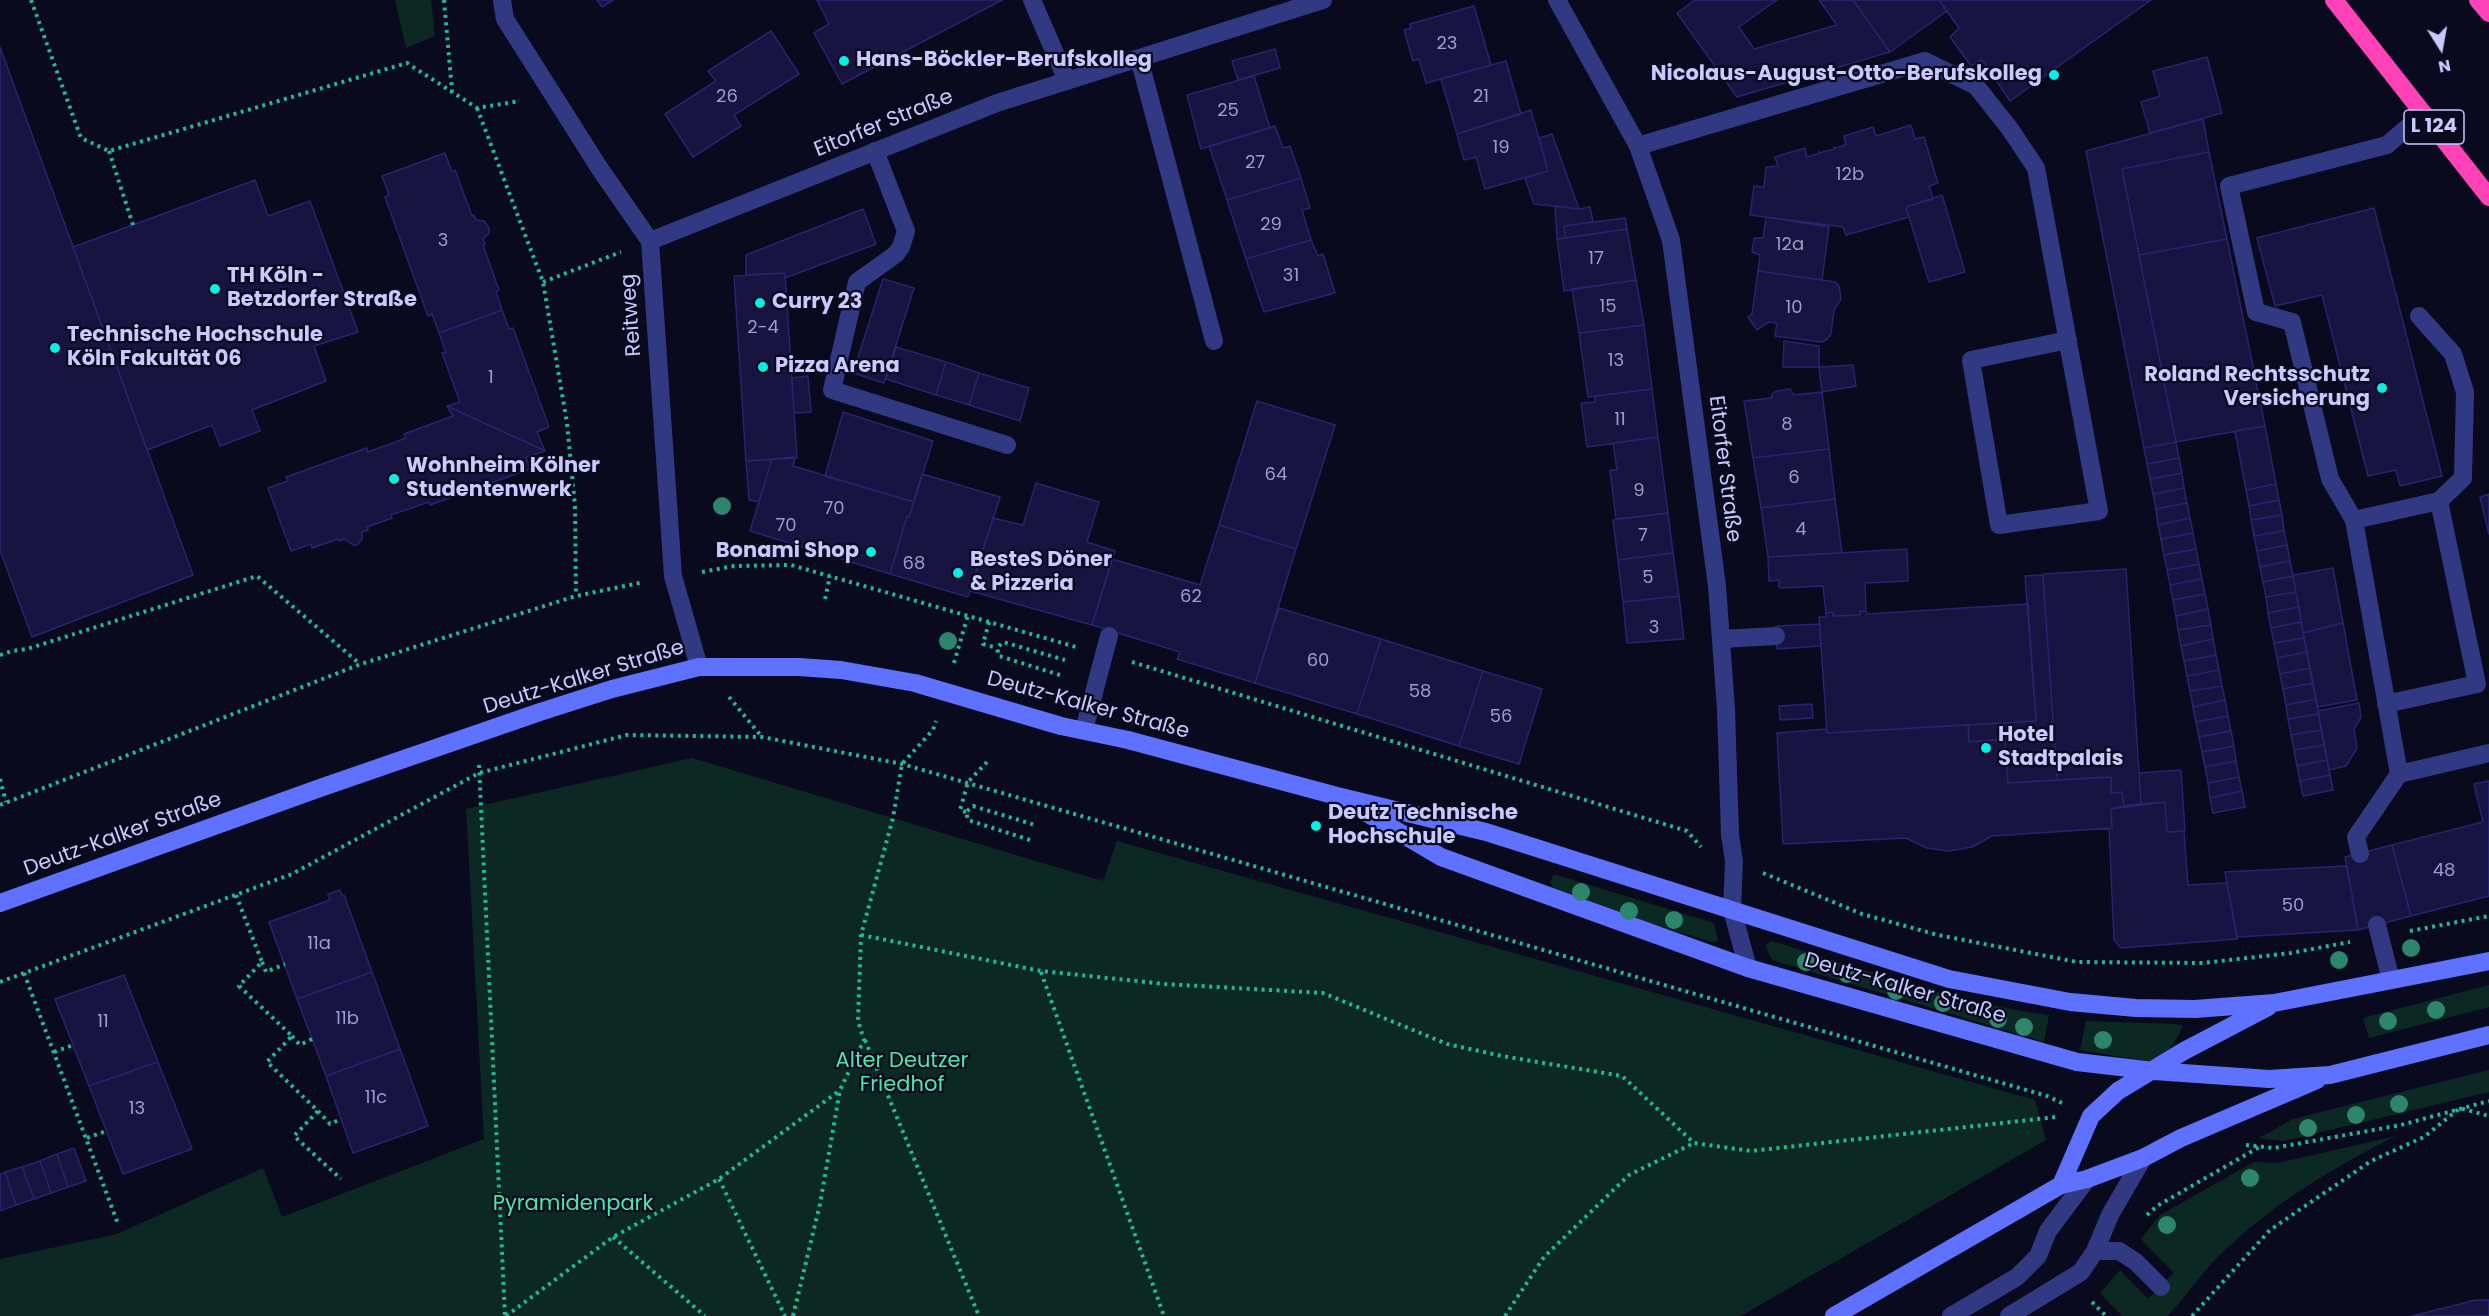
<!DOCTYPE html>
<meta charset="utf-8">
<style>
body{margin:0}
#map{position:relative;width:2489px;height:1316px;overflow:hidden;background:#0a0a1e;font-family:Poppins,sans-serif}
canvas{display:block}
.north{position:absolute;left:2411px;top:18px;width:60px;height:60px;-webkit-text-stroke:4px #0a0a1e;paint-order:stroke;rotate:169deg;font-size:16px;font-weight:700;line-height:24px;text-align:center;color:#c7c9ff}
.north::after{content:'';display:block;margin:auto;width:21px;height:27px;background:#c7c9ff;clip-path:polygon(50% 0,100% 100%,50% 72%,0 100%)}
</style>
<div id="map">
<canvas width="2489" height="1316"></canvas>
<div class="north">N</div>
</div>
<script>
const context = document.querySelector('canvas').getContext('2d');
context.lineJoin = 'round';
function fill(path, color) {
  context.fillStyle = color;
  context.fill(path, 'evenodd');
}
function stroke(path, color, width, dash) {
  context.strokeStyle = color;
  context.lineWidth = width;
  context.lineCap = dash ? 'butt' : 'round';
  context.setLineDash(dash || []);
  context.stroke(path);
}
function write(font, color, halo, rows, align = 'center') {
  context.font = font + ' Poppins,sans-serif';
  context.lineWidth = 4.5;
  context.setLineDash([]);
  context.textBaseline = 'middle';
  context.strokeStyle = halo;
  context.fillStyle = color;
  for (const [text, x, y, turn = 0] of rows) {
    context.save();
    context.translate(x, y);
    context.rotate((+turn || 0) * Math.PI / 180);
    context.textAlign = isNaN(turn) ? turn : align;
    if (halo) context.strokeText(text, 0, 0);
    context.fillText(text, 0, 0);
    context.restore();
  }
}
fill(new Path2D(`
 M395,0h36l4,36 -29,12z
 M692,758l411,123 14,-40 918,259 11,40 -305,176h-1741v-57l117,-25 146,-66 19,49 202,-78 -18,-330z
 M1553,875h4l157,48 4,18 -6,1 -62,-19 -96,-35 -4,-6z
 M1772,941c91,28 183,62 277,74l-5,27 -272,-82 -6,-13 1,-4z
 M2489,985v22l-120,31 -6,-20z
 M2086,1021l90,3 7,2c-8,18 -18,33 -38,35l-65,-11z
 M2489,1070v22l-205,49 -25,-3 32,-18 14,-4z
 M2396,1136c-66,33 -132,73 -184,127 -15,17 -29,36 -44,53h-46l-22,-23 20,-23 28,29 26,-26 -33,-34 19,-24 94,-53 24,1z`), '#0c2823');
const building = new Path2D(`
 M597,0h16l-11,7z
 M817,0h185l-160,84 -28,-51 15,-9z
 M1695,0h82l-38,27 15,22 83,-24 -18,-25h34l37,52 -153,45 -60,-84z
 M1853,0h86l8,11 -57,41z
 M1939,0h212l-141,101 -28,-41 -11,6 -21,-29 9,-9z
 M1474,6l17,59 -65,18 -7,-24 -6,2 -9,-31 7,-2 -1,-4z
 M771,31l28,43 -65,41 7,11 -48,31 -28,-43 51,-33 -8,-10z
 M0,47l193,528 -161,62 -32,-87z
 M1275,49l5,19 -42,12 -6,-19z
 M2207,57l15,56 -72,20 -9,-31 19,-6 -7,-25z
 M1506,61l15,53 -64,20 -16,-55z
 M1254,76l16,52 -69,21 -14,-54z
 M1531,110l17,61 -63,18 -9,-32 -12,3 -7,-26z
 M2203,119l6,33 -87,17 54,273 -32,6 -58,-297z
 M1911,125l4,14 9,-2 14,46 -9,3 4,13 -27,8 3,10 -63,18 -3,-8 -93,-12 4,-29 10,1 2,-20 12,-1 -3,-9 30,-9 2,9 11,-3 1,-3v2l15,-4v-2l2,1 10,-3 -2,-9 29,-9 3,9z
 M1275,126l8,22 7,-2 11,32 -74,22 -18,-54z
 M1552,134l27,75 -45,-5 -9,-26 23,-7 -9,-33z
 M2209,152l18,87 -88,16 -17,-86z
 M445,153l7,19 3,-2 17,46 2,-1 2,5 8,1 5,7v5l-6,6 2,5 -2,1 16,45 -3,2 6,18 -63,23 -7,-19 -4,2 -43,-119 4,-2 -7,-19z
 M1301,178l9,30 -8,2 9,30 -65,19 -19,-59z
 M255,180l13,36 42,-15 48,131 -44,14 12,35 -74,29 8,21 -40,15 -8,-21 -65,25 -74,-203z
 M1942,195l23,77 -36,10 -23,-75z
 M1555,206l24,3 11,-2 3,15 -29,4 2,12 -9,1z
 M2374,208l68,268 -42,10 -4,-16 -28,6 -46,-181 -47,11 -18,-68z
 M863,209l13,35 -91,34v-5l-39,2v-20z
 M1766,217l63,10 -7,53 -64,-9 2,-16 -8,-3 2,-14h9z
 M1625,218l2,11 -61,9 -2,-12z
 M1627,229l9,51 -72,11 -7,-52z
 M2227,239l38,187 -89,16 -37,-187z
 M1311,240l7,16 5,-2 12,39 -71,19 -18,-53z
 M1758,271l77,11 4,4 2,13 -7,11 -3,24 -4,5 -5,3 -47,-6 2,-13 -8,-1 -12,8 -9,-13 4,-3z
 M785,273l12,185 -51,3 -12,-185z
 M883,279l31,9 -30,95 -31,-10z
 M1636,280l8,45 -65,8 -7,-44z
 M502,310l7,19 4,-1 36,99 -12,5 8,19 -98,-45 13,-4 -18,-49 4,-1 -7,-19z
 M1644,325l8,64 -64,8 -9,-64z
 M1784,341l35,5v21h-36z
 M896,347l50,15 -10,33 -50,-16z
 M946,362l33,11 -10,32 -33,-10z
 M1853,365l3,21 -34,6 -3,-25z
 M979,373l50,15 -9,33 -51,-16z
 M808,376l3,36 -17,1 -2,-35z
 M1652,389l6,48 -71,10 -6,-44 14,-1v-6z
 M1790,389l4,6 28,-3 7,57 -76,9 -9,-57 28,-3v-4l4,-3z
 M1257,401l78,24 -39,124 -77,-24z
 M447,406l98,45 -19,6 4,12 -100,36 -1,-3 -38,13 1,3 -25,9 1,3 -6,2v7l-5,6h-4l-9,-6 -5,2 -1,-2 -26,9 -1,-4 -20,7 -23,-63 20,-7 -2,-4 81,-29 1,4 38,-14 -2,-4 49,-18z
 M843,412l90,29 -19,61 -89,-26z
 M2265,426l11,58 -30,6 -11,-59z
 M1658,437l10,76 -52,6 -6,-49h7l-4,-27z
 M2176,442l3,16 -32,6 -3,-16z
 M1829,449l6,50 -74,9 -8,-50z
 M795,457l-2,9 121,36 -5,15 -2,-1 -17,58 -140,-43 22,-72z
 M2179,458l3,15 -32,6 -3,-15z
 M772,459l-13,43 -10,-2 -3,-39z
 M2182,473l2,15 -31,6 -3,-15z
 M922,474l78,23 -32,100 -78,-23 17,-58 2,1z
 M1036,483l63,19 -12,40 28,9 -23,74 -122,-34 23,-73 30,7z
 M2276,484l3,16 -30,6 -3,-16z
 M2184,488l3,15 -31,6 -3,-15z
 M2489,494v40l-9,-37z
 M1835,499l7,54 -74,4 -7,-49z
 M2279,500l3,15 -31,5 -2,-14z
 M2187,503l3,15 -32,7 -2,-16z
 M1668,513l5,40 -55,7 -5,-40z
 M2282,515l2,16 -30,5 -3,-16z
 M2190,518l3,15 -32,6 -3,-14z
 M1219,525l77,24 -41,134 -78,-24 3,-7 -88,-27 20,-66 88,26z
 M2284,531l3,14 -30,6 -3,-15z
 M2193,533l3,16 -32,6 -3,-16z
 M2287,545l3,16 -30,6 -3,-16z
 M1907,549l1,32 -43,2 1,28h-6v4l-27,1v-4l-7,1 -3,-27 -44,2v-8l-10,1 -1,-24z
 M2196,549l3,15 -32,6 -3,-15z
 M1673,553l6,43 -56,6 -5,-42z
 M2290,561l3,15 -30,6 -3,-15z
 M2199,564l3,15 -32,6 -3,-15z
 M2333,568l10,55 -40,10 -10,-58z
 M2126,569l15,235 -17,2 -2,-14 -11,1v-16l-54,3 -14,-206z
 M2043,575l11,161 -85,6 -1,-17 68,-4 -11,-145z
 M2293,576l3,16 -30,5 -3,-15z
 M2202,579l3,15 -32,6 -3,-15z
 M2296,592l3,15 -31,6 -2,-16z
 M2205,594l3,15 -32,7 -3,-16z
 M1679,596l5,43 -57,4 -4,-41z
 M2028,604l8,117 -209,12 -8,-116h7v-4l7,-1v4l27,-1v-4h6l1,3z
 M2299,607l2,15 -30,6 -3,-15z
 M1279,608l102,31 -24,75 -102,-31z
 M2208,609l3,16 -33,5 -2,-14z
 M2301,622l3,16 -30,5 -3,-15z
 M2343,623l14,77 -40,7 -14,-74z
 M1820,624l1,22 -44,3 -1,-23z
 M2211,625l2,14 -32,7 -3,-16z
 M2304,638l3,14 -30,6 -3,-15z
 M1381,639l102,32 -24,75 -102,-32z
 M2213,639l3,16 -32,6 -3,-15z
 M2307,652l3,16 -30,6 -3,-16z
 M2216,655l3,15 -32,6 -3,-15z
 M2310,668l3,15 -30,6 -3,-15z
 M2219,670l3,16 -32,5 -3,-15z
 M1483,671l59,18 -23,75 -60,-18z
 M2313,683l3,16 -30,6 -3,-16z
 M2222,686l3,14 -32,7 -3,-16z
 M2316,699l3,15 -31,5 -2,-14z
 M2225,700l3,16 -32,6 -3,-15z
 M2359,703l2,14 -7,12 3,19 -11,18 -17,4 -11,-59z
 M1812,704l1,14 -33,2 -1,-14z
 M2319,714l2,16 -30,5 -3,-16z
 M2228,716l3,15 -32,6 -3,-15z
 M1968,725l1,17 36,-3 3,44 103,-6v16l11,-1 2,14 -13,3 1,19 -120,8 -20,11 -23,4 -22,-3 -21,-10 -123,6 -6,-111 49,-4 1,4z
 M2321,730l3,15 -30,5 -3,-15z
 M2231,731l3,15 -32,6 -3,-15z
 M2054,736l3,44 -49,3 -3,-44z
 M2324,745l3,15 -30,6 -3,-16z
 M2234,746l2,15 -31,6 -3,-15z
 M2327,760l3,15 -30,6 -3,-15z
 M2236,761l3,16 -31,6 -3,-16z
 M2181,770l4,61 -18,1 -2,-30 -24,2 -2,-31z
 M2330,775l3,15 -30,6 -3,-15z
 M2239,777l3,14 -32,7 -2,-15z
 M2489,781v115l-78,20 -19,-71 91,-23 -9,-38z
 M2242,791l3,16 -32,6 -3,-15z
 M2165,802l2,30 17,-1 4,54 39,-2 10,56 -116,9 -7,-8 -5,-112h3l-1,-19z
 M2392,845l19,71 -53,14 -13,-73z
 M2347,866l11,64 -121,7 -12,-65z
 M340,890l2,6 2,-1 28,77 -75,27 -28,-77 61,-22 -2,-6z
 M372,972l28,77 -74,27 -29,-77z
 M124,975l34,87 -69,24 -34,-87z
 M400,1049l28,77 -75,27 -27,-77z
 M158,1062l34,87 -69,25 -34,-88z
 M74,1148l12,33 -18,6 -11,-33z
 M57,1154l11,33 -17,6 -11,-32z
 M40,1161l11,32 -17,6 -12,-32z
 M22,1167l12,32 -18,6 -11,-33z
 M5,1172l11,33 -16,6v-37z
 M2476,1300h13v16h-77z`);
fill(building, '#171441');
stroke(building, '#28246f', 1.5);
stroke(new Path2D(`
 M31,0l50,138 28,13 298,-88 70,45 43,-7
 M444,0l8,91
 M477,108l66,174 24,141 8,83 1,90
 M109,151l24,74
 M543,282l78,-30
 M702,572l32,-6 57,-1 285,82
 M825,599l5,-23
 M989,622l-6,22 14,4
 M0,655l12,-4 15,-2 230,-73 103,88
 M1132,662l555,169 14,16
 M954,663l14,-48
 M1060,675l-61,-19 -2,-8 6,-6 62,18
 M729,697l33,40
 M479,765l26,551
 M0,779l6,23
 M0,805l361,-141 215,-68 68,-14
 M966,812l-6,-2 8,-28 21,-22
 M1030,840l-62,-20 -2,-8 7,-6 62,19
 M1763,873l99,41 76,21 139,27 126,1 88,-10 59,-11
 M236,895l26,67 -23,24 53,50 -25,26 51,49 -24,25 47,43
 M2410,931l79,-15
 M861,935l180,36 124,13 158,9 124,51 55,12 120,20 72,67 57,8 305,-34
 M262,962l4,10 19,-8
 M1041,972l123,344
 M24,973l94,251
 M0,982l292,-108 187,-101 148,-38 135,2 140,27 1145,332 17,8
 M292,1036l8,9 12,-6
 M865,1040l114,276
 M54,1052l19,-7
 M318,1111l12,13 11,-5
 M87,1138l19,-7
 M2246,1145l28,3 127,-23 88,-24
 M719,1179l66,137
 M2147,1215l10,-9 104,-60
 M613,1237l92,79
 M2092,1302l14,14
 M506,1316l107,-79 106,-58 120,-88
 M793,1316l27,-112 20,-114 24,-50 -6,-19 3,-86 32,-117 9,-54 31,-34 3,-9
 M1505,1316l39,-59 85,-82 65,-32
 M2192,1316l78,-86 101,-69 53,-24 36,-29 29,8`), '#22b89a', 4, [3, 4.5]);
stroke(new Path2D(`
 M1032,0l35,81
 M1638,146l287,-85 51,25 34,43 26,39 63,343 -100,14 -28,-165 97,-20
 M875,151l31,80 -5,16 -5,7 -39,28 -25,108 175,55
 M2419,316l34,38 12,38 -2,86 -24,23
 M2354,520l-24,-41 -38,-157 -36,-10 -27,-126 158,-41 36,-31
 M1721,639l55,-3
 M2386,704l91,-20 -38,-183 -85,19 45,254
 M1084,730l25,-94
 M2360,854l-4,-17 43,-63 90,-21
 M2377,925l14,55
 M2095,1251h24l17,11 25,25
 M1951,1316l66,-39 21,-21 10,-25 39,-52
 M2009,1316l72,-44 14,-21 15,-36 33,-57`), '#303982', 18);
stroke(new Path2D(`
 M502,0l3,19 95,150 50,72 23,335 26,91
 M1557,0l81,146 33,94 46,346 9,123 4,126 4,26 -2,49 16,58
 M1139,58l75,283
 M650,241l347,-138 326,-103`), '#303982', 18);
stroke(new Path2D(`
 M1355,806l86,51 307,111 329,94 77,9 115,8 61,-4 159,-40
 M0,903l320,-115 220,-76 72,-23 87,-22h100l42,3 74,13 146,43 67,14 209,56 149,36 463,147 121,23 66,6 59,1 79,-6 215,-42
 M2061,1185l30,-69 27,-25 66,-40 84,-44
 M1834,1316l227,-131 26,-6 56,-21 38,-20 136,-58`), '#5e71ff', 18);
stroke(new Path2D(`
 M2334,0l155,197
 M2478,0l11,13`), '#ff42b8', 18);
context.fillStyle = '#2d856b';
for (const [x, y] of [
 [722,506],
 [948,641],
 [1581,892],
 [1629,911],
 [1674,920],
 [2411,948],
 [2339,960],
 [1806,962],
 [1847,974],
 [1896,991],
 [1943,1003],
 [2436,1010],
 [1998,1019],
 [2388,1021],
 [2024,1027],
 [2103,1040],
 [2399,1104],
 [2356,1115],
 [2308,1128],
 [2250,1178],
 [2167,1225]
]) {
  context.beginPath();
  context.arc(x, y, 9, 0, 2 * Math.PI);
  context.fill();
}
for (const [x, y, r, color] of [
 [844,61,6,"#00f2e7"],
 [2054,75,6,"#00f2e7"],
 [215,289,6,"#00f2e7"],
 [760,303,6,"#00f2e7"],
 [55,348,6,"#00f2e7"],
 [763,367,6,"#00f2e7"],
 [2382,388,6,"#00f2e7"],
 [394,479,6,"#00f2e7"],
 [871,552,6,"#00f2e7"],
 [958,573,6,"#00f2e7"],
 [1986,748,6,"#00f2e7"],
 [1316,826,6,"#00f2e7"]
]) {
  const dot = new Path2D();
  dot.arc(x, y, r, 0, 2 * Math.PI);
  context.fillStyle = color;
  context.fill(dot);
  stroke(dot, '#0a0a1e', 2);
}
write('18px', '#9b9cd0', null, [
 ["23",1447,44],
 ["26",727,97],
 ["21",1481,97],
 ["25",1228,111],
 ["19",1501,148],
 ["27",1255,163],
 ["12b",1850,175],
 ["29",1271,225],
 ["3",443,241],
 ["12a",1790,245],
 ["17",1596,259],
 ["31",1291,276],
 ["15",1608,307],
 ["10",1794,308],
 ["2-4",763,328],
 ["13",1616,361],
 ["1",491,378],
 ["11",1620,420],
 ["8",1787,425],
 ["64",1276,475],
 ["6",1794,478],
 ["9",1639,491],
 ["70",834,509],
 ["70",786,526],
 ["4",1801,530],
 ["7",1643,536],
 ["68",914,564],
 ["5",1648,578],
 ["62",1191,597],
 ["3",1654,628],
 ["60",1318,661],
 ["58",1420,692],
 ["56",1501,717],
 ["48",2444,871],
 ["50",2293,906],
 ["11a",319,944],
 ["11b",347,1019],
 ["11",103,1022],
 ["11c",376,1098],
 ["13",137,1109]
]);
for (const [x, y, w] of [
 [2434,127,60]
]) {
  const box = new Path2D();
  box.roundRect(x - w / 2, y - 17, w, 34, 4.5);
  context.fillStyle = '#0a0a1e';
  context.fill(box);
  stroke(box, '#c7c9ff', 1.5);
}
write('bold 20px', '#c7c9ff', null, [
 ["L 124",2434,127]
]);
write('bold 21px', '#c7c9ff', '#0a0a1e', [
 ["Hans-Böckler-Berufskolleg",856,61],
 ["Nicolaus-August-Otto-Berufskolleg",2042,75,"right"],
 ["TH Köln -",227,277],
 ["Betzdorfer Straße",227,301],
 ["Curry 23",772,303],
 ["Technische Hochschule",67,336],
 ["Köln Fakultät 06",67,360],
 ["Pizza Arena",775,367],
 ["Roland Rechtsschutz",2370,376,"right"],
 ["Versicherung",2370,400,"right"],
 ["Wohnheim Kölner",406,467],
 ["Studentenwerk",406,491],
 ["Bonami Shop",859,552,"right"],
 ["BesteS Döner",970,561],
 ["& Pizzeria",970,585],
 ["Hotel",1998,736],
 ["Stadtpalais",1998,760],
 ["Deutz Technische",1328,814],
 ["Hochschule",1328,838]
], 'left');
write('21px', '#c7c9ff', '#0a0a1e', [
 ["Eitorfer Straße",884,124,-22],
 ["Reitweg",632,315,-94],
 ["Eitorfer Straße",1724,469,83],
 ["Deutz-Kalker Straße",584,678,-17],
 ["Deutz-Kalker Straße",1088,706,15],
 ["Deutz-Kalker Straße",123,835,-20],
 ["Deutz-Kalker Straße",1905,989,16]
]);
write('21px', '#49e9aa', '#0a0a1e', [
 ["Alter Deutzer",902,1062],
 ["Friedhof",902,1086],
 ["Pyramidenpark",573,1205]
]);
</script>
